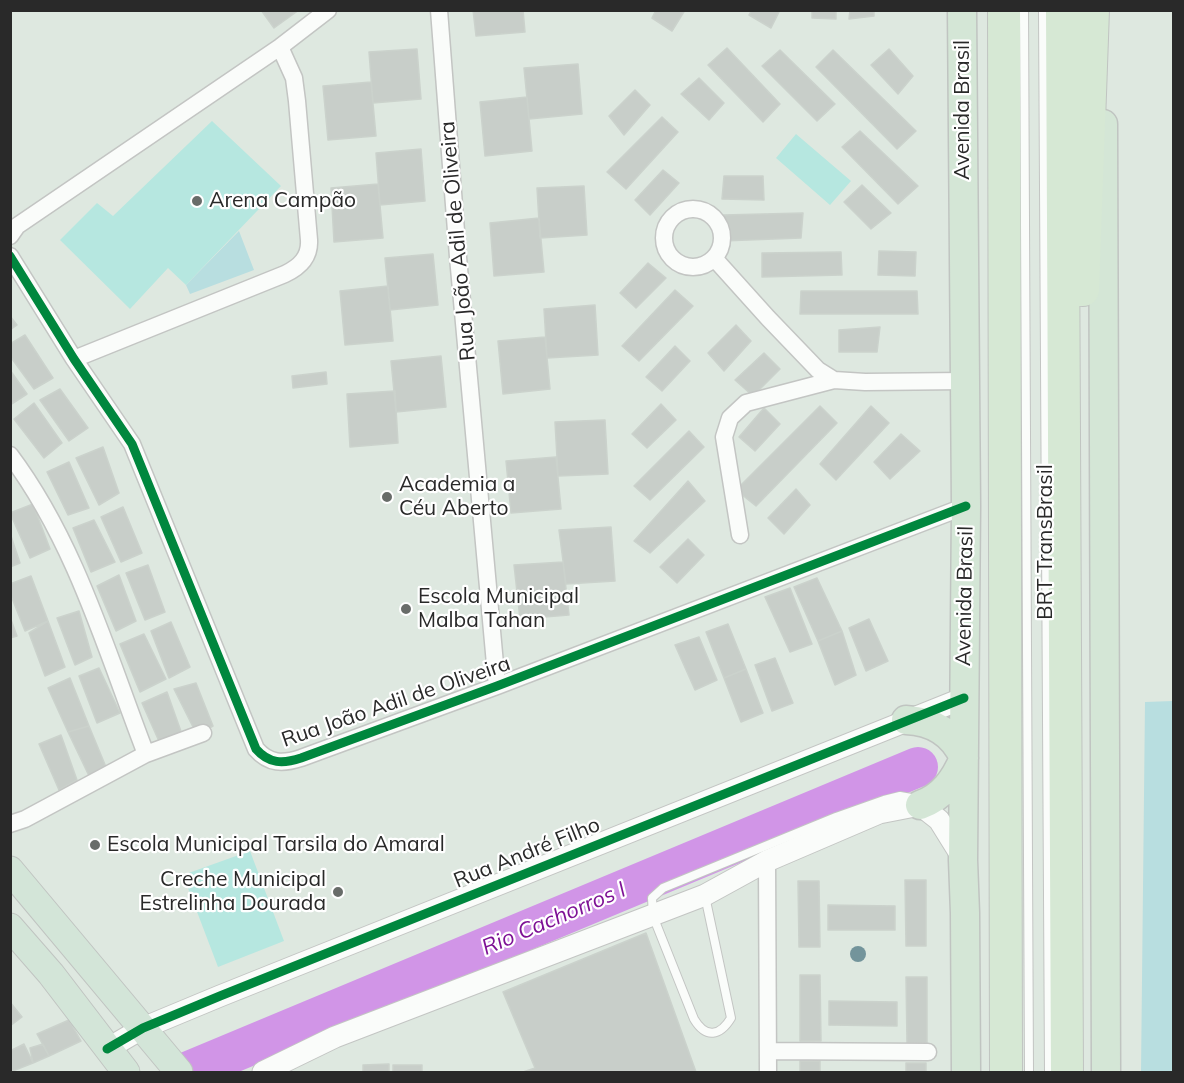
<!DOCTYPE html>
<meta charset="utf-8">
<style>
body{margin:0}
#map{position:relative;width:1184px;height:1083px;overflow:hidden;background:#dee8e0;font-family:Mulish,sans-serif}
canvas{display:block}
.frame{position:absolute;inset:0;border:12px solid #292929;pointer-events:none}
</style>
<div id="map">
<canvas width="1184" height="1083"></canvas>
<div class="frame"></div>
</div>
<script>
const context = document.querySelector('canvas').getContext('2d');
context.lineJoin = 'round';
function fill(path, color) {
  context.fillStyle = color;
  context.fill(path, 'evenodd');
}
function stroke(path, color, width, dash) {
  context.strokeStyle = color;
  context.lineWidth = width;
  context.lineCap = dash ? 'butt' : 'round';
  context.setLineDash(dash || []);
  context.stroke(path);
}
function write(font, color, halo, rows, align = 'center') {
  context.font = font + ' Mulish,sans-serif';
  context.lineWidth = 4.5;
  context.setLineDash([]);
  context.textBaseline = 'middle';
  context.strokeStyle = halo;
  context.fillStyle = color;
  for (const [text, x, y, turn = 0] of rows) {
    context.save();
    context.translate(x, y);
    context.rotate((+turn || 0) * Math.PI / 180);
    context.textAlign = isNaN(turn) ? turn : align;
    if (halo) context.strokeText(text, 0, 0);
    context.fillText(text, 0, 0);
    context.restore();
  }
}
fill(new Path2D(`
 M239,231l15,39 -64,24 -4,-9z
 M1173,701v371h-32l4,-370z`), '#b8dee0');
fill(new Path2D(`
 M212,121l69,65 -95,99 -18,-17 -38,41 -70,-69 37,-37 16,13z
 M796,134l55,47 -21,24 -54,-47z
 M250,851l34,90 -66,26 -35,-92z`), '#b6e7e0');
stroke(new Path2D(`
 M189,1071l729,-304`), '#d195e7', 40);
const building = new Path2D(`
 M261,10h38l-25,18z
 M473,10h50l2,22 -49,4z
 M656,10h29l-13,21 -20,-13z
 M752,10h28l-9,18 -22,-13z
 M812,10h24v9l-24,-1z
 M850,10h24v6l-25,3z
 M727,48l53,56 -17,18 -55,-57z
 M417,49l4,50 -48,4 -4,-51z
 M889,49l24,27 -15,18 -27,-29z
 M780,50l55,54 -18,17 -55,-55z
 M833,50l83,81 -19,18 -81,-82z
 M578,64l4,50 -53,5 -5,-51z
 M699,78l25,25 -15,17 -28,-26z
 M371,82l5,54 -48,4 -5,-54z
 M635,90l15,15 -26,30 -15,-19z
 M527,97l5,54 -47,5 -5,-54z
 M662,117l16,15 -52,57 -19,-17z
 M860,131l58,55 -20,18 -56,-57z
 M421,149l4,52 -45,4 -4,-52z
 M663,170l16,13 -29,32 -15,-15z
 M724,176h39l1,24 -42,-1z
 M378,184l5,54 -49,4 -3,-54z
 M862,185l29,28 -20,16 -27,-27z
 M584,186l3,49 -47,3 -3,-50z
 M803,213l-2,25 -79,3 1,-26z
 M539,218l5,54 -50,4 -4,-53z
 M879,251l37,1 -1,24 -37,-1z
 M841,252l1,23 -80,2v-24z
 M433,254l5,51 -48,5 -5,-52z
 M648,263l18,15 -30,30 -16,-15z
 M388,286l5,55 -48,4 -5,-54z
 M675,290l18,16 -54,55 -17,-15z
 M801,291h116l1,23h-118z
 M595,305l3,50 -51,3 -3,-49z
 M10,316l7,9 -7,5z
 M736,325l15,16 -27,30 -16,-18z
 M880,327l-3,25h-38v-22z
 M25,335l28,43 -19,11 -24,-33v-12z
 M545,337l5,52 -47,5 -5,-53z
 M675,346l15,15 -28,30 -16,-14z
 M764,353l16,16 -27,27 -18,-16z
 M441,356l5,51 -50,5 -5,-51z
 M10,370l17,24 -17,11z
 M326,372l1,12 -34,4 -1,-12z
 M60,389l28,39 -19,13 -29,-41z
 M395,391l3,52 -48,4 -3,-53z
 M34,403l28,40 -18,15 -30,-39z
 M661,404l15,16 -29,28 -15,-14z
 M820,406l17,17 -81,83 -20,-16z
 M871,406l18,17 -53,57 -16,-16z
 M764,408l16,16 -25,27 -16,-14z
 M605,420l3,54 -50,2 -3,-54z
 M689,431l15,16 -54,53 -16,-14z
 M901,434l19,17 -30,28 -16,-17z
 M103,447l16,46 -20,12 -23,-47z
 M556,457l5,52 -50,4 -5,-52z
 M69,462l20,46 -21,7 -21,-43z
 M688,481l17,20 -55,52 -16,-12z
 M796,489l14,16 -26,29 -16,-16z
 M33,504l17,45 -20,9 -20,-45z
 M123,507l19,46 -21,9 -20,-45z
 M94,520l21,42 -24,10 -18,-44z
 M611,527l4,54 -49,3 -7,-54z
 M10,533l10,30 -10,4z
 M688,539l16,16 -27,28 -17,-16z
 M563,562l6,53 -49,4 -6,-54z
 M148,565l17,47 -20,8 -19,-47z
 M119,575l17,46 -20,10 -19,-45z
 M31,576l17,45 -23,10 -15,-38v-9z
 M817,578l25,53 -24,10 -24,-54z
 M790,588l22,56 -22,8 -25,-55z
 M79,611l13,46 -17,8 -18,-47z
 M10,617l7,19 -7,2z
 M869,619l19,42 -22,10 -17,-43z
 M48,621l17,46 -20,9 -16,-43z
 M171,622l19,45 -21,11 -18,-47z
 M728,624l18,45 -22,9 -18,-46z
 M842,631l14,44 -21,10 -17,-44z
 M144,634l22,45 -26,13 -20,-48z
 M699,637l18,43 -22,10 -20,-45z
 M775,658l18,45 -21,8 -17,-46z
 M99,668l21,45 -23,10 -18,-47z
 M746,669l17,44 -22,9 -17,-44z
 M70,678l19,48 -21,6 -20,-44z
 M196,683l17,43 -16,9 -23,-46z
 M167,692l16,45 -21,11 -20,-45z
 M89,726l17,41 -16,11 -22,-46z
 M61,735l16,45 -18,10 -20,-46z
 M905,880h21v66h-20z
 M798,881h21l1,66h-21z
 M828,905l67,1v24h-67z
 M646,933l50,139h-173l12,-4 -32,-76z
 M800,975h20l1,66h-21z
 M906,977h21v66h-20z
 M829,1001l68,1v24l-68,-1z
 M10,1002l12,15 -12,9z
 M69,1020l12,21 -32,15 -12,-22z
 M24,1044l9,19 -23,9v-21z
 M43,1044l6,12 -16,7 -3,-15z
 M800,1061h20v11h-20z
 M906,1063h20v9h-20z
 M389,1064v8h-26v-7z
 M393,1065h29v7h-29z`);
fill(building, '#c8cec9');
stroke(building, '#cbd2cc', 1.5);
const service = new Path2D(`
 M1024,10l5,1062
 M1043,10l6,1062
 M705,896l26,122c-11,18 -25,21 -37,1l-41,-103 -1,-18 11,-10 173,-71 48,-17 16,-4 17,3`);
const minor = new Path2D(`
 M439,10l19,247 39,429
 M664 238a29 29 0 1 1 58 0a29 29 0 1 1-58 0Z
 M10,236l7,-10 263,-179 48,-37
 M10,256l64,103 58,85 124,305c13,15 27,15 45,9l196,-72 469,-180
 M714,258l54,60 50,52 16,10 31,2 100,-1
 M74,359l211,-85c15,-7 25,-17 24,-34l-12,-139 -3,-23 -14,-31
 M10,455c66,88 97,198 136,299
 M740,535l-16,-98 6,-19 16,-15 88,-23
 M10,824l15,-5 121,-65 57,-21
 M767,861l1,211
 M768,1051l160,1`);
const tertiary = new Path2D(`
 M107,1049l36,-21 77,-32 744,-298
 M263,1072l72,-35 370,-142 62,-34 112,-48 41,-8 19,15 23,37`);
const primary = new Path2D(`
 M10,870l169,202
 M10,927l41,47 75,98`);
const trunk = new Path2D(`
 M962,10l4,496 -3,354 2,53 1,159
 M1103,124l3,948
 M906,720c27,1 47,13 58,38 -9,21 -21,39 -44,47`);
const motorway = new Path2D(`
 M1004,10l2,1062
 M1062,10l5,1062
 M1083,290l10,-280`);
stroke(service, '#c3c5c3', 10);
stroke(minor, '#c3c5c3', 19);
stroke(tertiary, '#c3c5c3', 23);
stroke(primary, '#c0c4c1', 29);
stroke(trunk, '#c0c4c1', 31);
stroke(motorway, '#c0c4c1', 34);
stroke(service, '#fafcfa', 8);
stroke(minor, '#fafcfa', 16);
stroke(tertiary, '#fafcfa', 21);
stroke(primary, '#d3e5d8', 27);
stroke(trunk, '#d4e6d6', 28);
stroke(motorway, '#d6e8d4', 32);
stroke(new Path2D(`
 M10,256l64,103 58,85 124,305c13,15 27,15 45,9l196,-72 469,-180
 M107,1049l36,-21 77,-32 744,-298`), '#00873e', 9);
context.fillStyle = '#73949b';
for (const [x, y] of [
 [858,954]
]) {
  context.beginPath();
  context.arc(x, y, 8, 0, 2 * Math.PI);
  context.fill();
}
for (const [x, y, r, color] of [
 [197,201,6,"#686c69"],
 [387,497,6,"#686c69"],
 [406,609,6,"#686c69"],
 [95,845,6,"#686c69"],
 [338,892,6,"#686c69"]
]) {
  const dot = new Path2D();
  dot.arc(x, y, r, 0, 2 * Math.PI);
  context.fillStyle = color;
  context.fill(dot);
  stroke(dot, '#fff', 2);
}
write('21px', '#292929', '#fff', [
 ["Avenida Brasil",963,110,-90],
 ["Rua João Adil de Oliveira",458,241,-95],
 ["BRT TransBrasil",1046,542,-90],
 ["Avenida Brasil",965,596,-89],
 ["Rua João Adil de Oliveira",396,702,-19],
 ["Rua André Filho",527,853,-22]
]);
write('21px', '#292929', '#fff', [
 ["Arena Campão",209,201],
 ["Academia a",399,485],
 ["Céu Aberto",399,509],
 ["Escola Municipal",418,597],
 ["Malba Tahan",418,621],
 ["Escola Municipal Tarsila do Amaral",107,845],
 ["Creche Municipal",326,880,"right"],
 ["Estrelinha Dourada",326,904,"right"]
], 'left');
write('italic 22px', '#7e1295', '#fff', [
 ["Rio Cachorros I",554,919,-23]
]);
</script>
